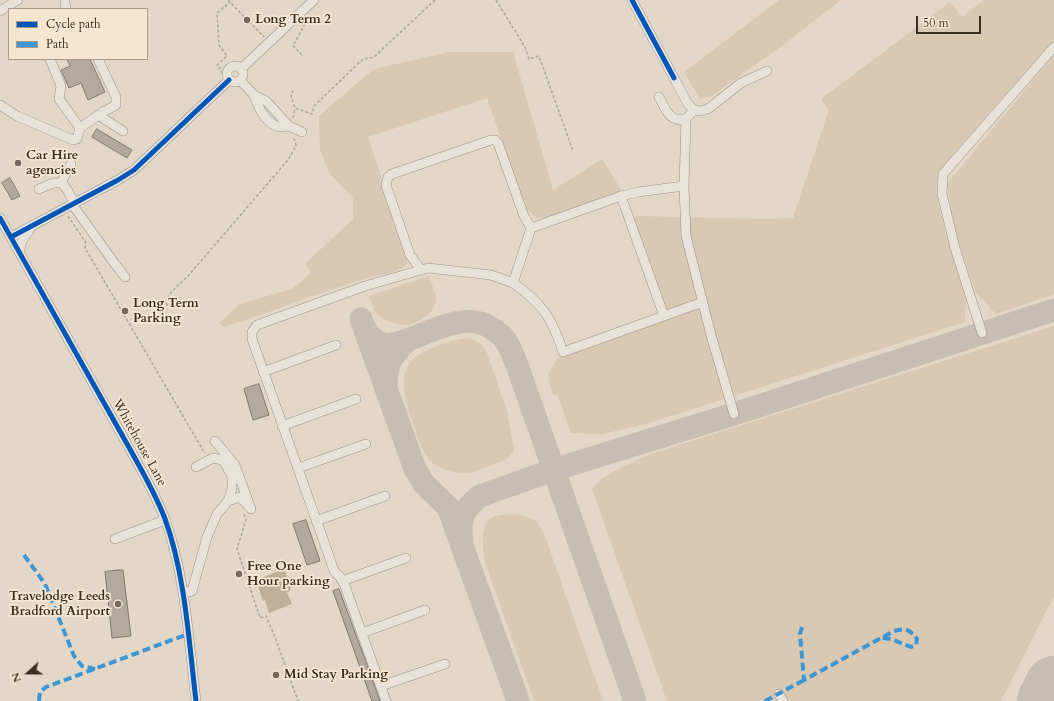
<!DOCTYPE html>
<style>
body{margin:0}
#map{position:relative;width:1054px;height:701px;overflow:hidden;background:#e3d7c7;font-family:Cardo,serif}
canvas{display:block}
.legend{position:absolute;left:8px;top:8px;width:140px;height:52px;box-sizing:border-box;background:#f5e6d2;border:1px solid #a99c8b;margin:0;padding:5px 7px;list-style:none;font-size:12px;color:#382e20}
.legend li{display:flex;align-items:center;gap:8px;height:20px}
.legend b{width:20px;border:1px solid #a99c8b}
.north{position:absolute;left:8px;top:653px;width:40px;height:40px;-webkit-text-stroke:3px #f5e6d2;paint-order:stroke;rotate:249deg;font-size:11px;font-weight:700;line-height:16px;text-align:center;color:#382e20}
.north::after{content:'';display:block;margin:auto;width:14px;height:18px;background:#382e20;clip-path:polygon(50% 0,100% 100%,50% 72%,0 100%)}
.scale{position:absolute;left:916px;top:16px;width:65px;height:18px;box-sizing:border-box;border:2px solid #382e20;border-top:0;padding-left:5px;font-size:12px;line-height:14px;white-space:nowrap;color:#382e20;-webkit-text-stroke:3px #f5e6d2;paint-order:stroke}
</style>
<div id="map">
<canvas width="1054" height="701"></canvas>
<ul class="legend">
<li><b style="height:5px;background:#0057b8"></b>Cycle path</li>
<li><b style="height:5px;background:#3e97d5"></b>Path</li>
</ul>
<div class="north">N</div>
<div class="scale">50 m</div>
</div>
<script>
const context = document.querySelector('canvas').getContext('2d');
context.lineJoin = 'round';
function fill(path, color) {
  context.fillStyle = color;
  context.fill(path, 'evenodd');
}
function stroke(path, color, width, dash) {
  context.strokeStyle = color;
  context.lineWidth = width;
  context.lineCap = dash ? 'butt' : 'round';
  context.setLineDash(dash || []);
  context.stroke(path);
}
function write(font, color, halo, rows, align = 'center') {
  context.font = font + ' Cardo,serif';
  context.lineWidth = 3.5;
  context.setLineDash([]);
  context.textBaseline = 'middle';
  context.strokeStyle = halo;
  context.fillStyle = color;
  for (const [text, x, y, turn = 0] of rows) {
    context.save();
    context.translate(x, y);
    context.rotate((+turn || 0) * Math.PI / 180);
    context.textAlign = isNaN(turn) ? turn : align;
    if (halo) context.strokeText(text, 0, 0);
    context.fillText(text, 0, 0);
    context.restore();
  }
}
fill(new Path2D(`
 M779,0h62l-58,45 -71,51 -12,3 -16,-27z
 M984,0h70v42l-12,11 -89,101 -14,20 -3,12 3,20 7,30 20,58 -1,28 -322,103 -41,9 -31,-1 -14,-39 -4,1c-6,-19 -7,-22 6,-38l109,-38 -35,-100 6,-3 127,3 27,-1 36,-108 -8,-11 129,-97 12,15z
 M449,52h64l40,138 49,-31 20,32 -75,27 -11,-1 -11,-9 -38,-110 -119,39 38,118 1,10c-14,10 -31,10 -47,15 -46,14 -90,33 -136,47l-5,-4 21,-19 52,-15 19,-16 -6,-9 48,-45v-21l-24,-25 -9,-24 -1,-33 55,-47z
 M1054,55v239l-58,20 -20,-21 -23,-68 -6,-41z
 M429,276c2,7 6,15 7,21 1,15 -15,25 -29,28 -7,1 -27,-6 -31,-12 -3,-4 -5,-12 -7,-17z
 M1054,326v270l-53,105h-334l-75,-212c14,-18 38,-25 59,-35z
 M469,338l12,6 6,9 20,58 7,39c-5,11 -17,13 -28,17 -5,2 -11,5 -17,6 -10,1 -23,-2 -32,-7 -14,-8 -18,-25 -22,-38 -12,-35 -24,-65 19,-81 12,-4 22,-8 35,-9z
 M515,514l19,5 9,12 60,170h-69l-49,-139c-2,-14 -7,-40 11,-46 5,-2 13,-1 19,-2z`), '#d9c8b2');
fill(new Path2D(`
 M284,569l7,18 -1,4 -3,1 5,12 -23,9 -4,-13 -2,1 -7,-21z`), '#c0b09a');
stroke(new Path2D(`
 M361,319l54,150 9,15 24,23 70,194
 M365,329c14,19 22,18 43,11 -16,15 -22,23 -22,46
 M408,340c26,-10 60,-29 85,-11 3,3 8,5 10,8 7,8 10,19 14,28l118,336
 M462,542c-3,-22 0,-32 18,-46l73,-26 181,-56 320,-104`), '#c6beb2', 23);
stroke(new Path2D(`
 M1046,701l8,-16`), '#c6beb2', 58);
const building = new Path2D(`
 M67,59h23l15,33 -17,8 -7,-17 -12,5 -8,-18 9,-4z
 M97,129l35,21 -5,8 -35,-21z
 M10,178l10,18 -8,4 -10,-17z
 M259,384l10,31 -16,5 -9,-31z
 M306,520l14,41 -13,4 -14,-41z
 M117,570h6l8,66 -19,2 -7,-66z
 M339,589l31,84 10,28h-8l-39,-110z`);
fill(building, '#b3aa9e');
stroke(building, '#817a70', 1);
const minor = new Path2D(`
 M632,0l56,104 6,6 6,1 8,-2 33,-26 26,-12
 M65,2l1,7
 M0,11l18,-11
 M50,59l11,27 -2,13 21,29
 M227 74a8 8 0 1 1 16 0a8 8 0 1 1-16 0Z
 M241,69l73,-69
 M240,80l14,15 12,6 23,25 13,6
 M254,95c4,12 11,29 26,32 2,0 6,-1 9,-1
 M659,97c7,12 10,26 27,22
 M0,105l17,11 56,24 4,-1 3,-11 23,-16 13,-7v-8l-18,-38
 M694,110l-8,9 -2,67 2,50 25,99 23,79
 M98,115l25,16
 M61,183l10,-19
 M39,189c24,-11 24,-8 35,14
 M621,196l43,120
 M72,204l43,60 10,13
 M0,218l131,233c12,22 25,44 34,68 20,54 24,124 31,182
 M11,237l107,-57 16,-10 95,-90
 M19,252l3,-11 8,-12
 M421,270l-11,-15 -24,-70 2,-8 4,-3 99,-34h4l3,3 26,73 7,12
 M513,283c30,21 39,35 50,69l140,-50
 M982,333l-27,-85 -13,-54 1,-20 111,-127
 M263,372l73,-27
 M282,426l74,-27
 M215,441l20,24 16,44
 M298,468l68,-24
 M228,501l12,-4 10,11
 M316,521l69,-25
 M115,539l50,-19
 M342,581l64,-23
 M183,593l9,-2 15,-54 10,-23 11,-13 4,-12v-13l-9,-16 -10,-2 -17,9
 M362,633l63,-23
 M381,686l64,-22
 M779,694l4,7
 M386,701l-41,-115 -5,-9 -6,-6 -5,-15 -77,-217v-7l5,-7 108,-39 63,-18 63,7 22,8 18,-55 90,-32 17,-4 46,-6`);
stroke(minor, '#999186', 10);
stroke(new Path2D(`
 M228,0l36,37
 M496,0l29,47 4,12 10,-3 34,95
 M302,55l-9,-9 15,-28
 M222,74l-1,-4 -4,-5 10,-9 -8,-11 -2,-32 13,-11
 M293,90l-2,6 4,12 17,6 2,-8 49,-47 11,-2 61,-57
 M293,118l2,-10
 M68,216l18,27 -1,5 119,204h2
 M168,305l-4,-3 9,-12 15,-14 100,-116 8,-14 -1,-6 -2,-2
 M244,514l2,6 -9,29 23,69 6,-2 9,21 23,64`), '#a9a49c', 1.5, [3, 2]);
stroke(minor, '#e9e2da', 9);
stroke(new Path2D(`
 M24,555l21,29 29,72 8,10 13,3
 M802,627l-2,7 4,46 90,-49c13,-3 15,-2 23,8l-1,6 -5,2 -20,-8 -9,-1
 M39,701l1,-9 6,-5 142,-53
 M765,701l39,-21`), '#3e97d5', 4, [8, 4]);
stroke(new Path2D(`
 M632,0l42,78
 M0,218l131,233c12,22 25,44 34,68 20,54 24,124 31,182
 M11,237l107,-57 16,-10 95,-90`), '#0057b8', 5);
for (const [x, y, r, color] of [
 [247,20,4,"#74695a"],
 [18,163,4,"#74695a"],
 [125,311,4,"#74695a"],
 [239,574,4,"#74695a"],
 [118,604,4,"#74695a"],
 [276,675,4,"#74695a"]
]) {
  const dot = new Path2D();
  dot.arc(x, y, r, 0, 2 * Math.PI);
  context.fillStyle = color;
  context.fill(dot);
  stroke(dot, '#f5e6d2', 1.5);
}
write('bold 13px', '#382e20', '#f5e6d2', [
 ["Long Term 2",255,20],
 ["Car Hire",26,156],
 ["agencies",26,171],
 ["Long Term",133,304],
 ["Parking",133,319],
 ["Free One",247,567],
 ["Hour parking",247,582],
 ["Travelodge Leeds",110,597,"right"],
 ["Bradford Airport",110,612,"right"],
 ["Mid Stay Parking",284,675]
], 'left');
write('13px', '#382e20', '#f5e6d2', [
 ["Whitehouse Lane",139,443,61]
]);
</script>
